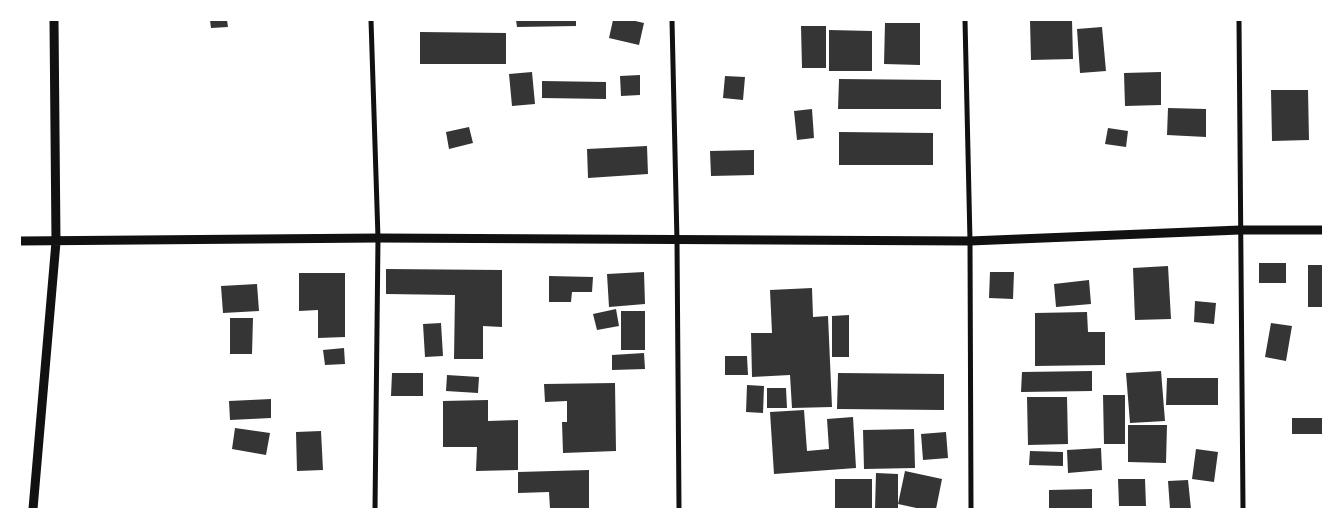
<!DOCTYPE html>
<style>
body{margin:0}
#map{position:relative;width:1343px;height:529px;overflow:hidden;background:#fff;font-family:"Public Sans",sans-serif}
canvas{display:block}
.frame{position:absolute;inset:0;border:21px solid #fff;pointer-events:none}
</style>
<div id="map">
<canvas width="1343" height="529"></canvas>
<div class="frame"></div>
</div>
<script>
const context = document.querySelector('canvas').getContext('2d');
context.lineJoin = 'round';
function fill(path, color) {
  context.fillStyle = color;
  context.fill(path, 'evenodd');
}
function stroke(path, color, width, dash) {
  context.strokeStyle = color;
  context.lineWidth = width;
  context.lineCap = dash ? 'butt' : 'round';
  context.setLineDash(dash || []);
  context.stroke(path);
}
fill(new Path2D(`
 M210,20h17l1,7 -17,1z
 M516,20h60v6l-59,1z
 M613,20h18l13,3 -5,22 -30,-7z
 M1030,20h42l1,39 -42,1z
 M885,23h35v42l-36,-1z
 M801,26h25v42h-24z
 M1102,27l4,44 -26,2 -3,-44z
 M829,30l43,1v40h-43z
 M420,32l86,1v31h-86z
 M532,72l3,32 -23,2 -3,-32z
 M1161,72v33l-36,1 -1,-33z
 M640,75v20l-19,1 -1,-20z
 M725,76l20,1 -2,23 -20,-2z
 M839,79l102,1v29h-103z
 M542,81l64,1v17l-64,-1z
 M1271,90h37l1,50 -37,1z
 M1168,108l38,1v28l-39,-2z
 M812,109l2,29 -17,2 -3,-29z
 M469,127l4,16 -24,6 -3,-17z
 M1108,128l20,3 -2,16 -21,-3z
 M839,132l94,1v32h-94z
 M647,146l1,28 -60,4 -1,-29z
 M754,150v25l-43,1 -1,-25z
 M1259,263h27v20h-27z
 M1308,265h15v42h-15z
 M1168,266l3,53 -36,1 -2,-52z
 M386,269l116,1v57l-19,-1v33h-29l1,-64 -69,-1z
 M644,272l1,32 -36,3 -2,-33z
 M990,272h24l-1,27 -24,-1z
 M299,273h46v64l-27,1v-28l-19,1z
 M549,276l44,1 -1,15h-20l-1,10h-22z
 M1089,280l2,24 -35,3 -2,-23z
 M257,284l2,27 -36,2 -2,-27z
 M812,288l1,29 15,-1 4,91 -40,1 -2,-33 -38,2 -1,-44h21l-2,-43z
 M1195,301l21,2 -2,21 -20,-2z
 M616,309l3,17 -22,4 -4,-16z
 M621,311h24v39h-24z
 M1087,312l1,20h17v33l-70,1v-53z
 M849,315v42h-17v-41z
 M230,318h23l-1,36h-22z
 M441,323l2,33 -18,1 -2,-33z
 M1271,323l21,3 -6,35 -21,-4z
 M344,348l1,16 -20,1 -2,-15z
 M644,353l1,16 -33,1v-15z
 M725,356h22l1,19h-23z
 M1092,371v20l-71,1 1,-20z
 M1161,371l4,50 -35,2 -4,-50z
 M392,373h31v23h-32z
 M838,373l106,1v36l-107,-1z
 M447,375l32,2 -1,16 -32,-2z
 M1167,378h51v27h-52z
 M615,383l1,68 -53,2 -1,-31h5v-21l-22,1 -1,-18z
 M747,385l17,1 -1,27 -17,-1z
 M767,388h19l1,20h-20z
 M1103,395h22v49h-21z
 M1027,397h40l1,47 -40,1z
 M271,399v19l-41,2 -1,-19z
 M488,400v21l30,-1v50l-42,1 1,-24h-34v-46z
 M804,410l3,41 22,-2 -2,-30 26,-2 3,51 -82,6 -4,-62z
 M1292,418h31v16h-31z
 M1128,425h39l-1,38 -38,-1z
 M235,428l35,5 -4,22 -34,-6z
 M914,429l1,39 -51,1 -1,-39z
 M321,431l2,39 -26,1 -1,-39z
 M946,432l2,26 -25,2 -2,-26z
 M1101,448l1,22 -34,3 -1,-23z
 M1196,449l22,3 -4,30 -22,-3z
 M1030,451l33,1v14l-34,-1z
 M589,470v39h-39l-1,-17 -31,1v-21z
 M905,471l37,8 -6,30h-15l-23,-5z
 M876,473l22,1v35h-23z
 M835,479h37v30h-37z
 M1118,479h27l1,27h-27z
 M1188,480l3,29h-21l-2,-28z
 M1092,489v20h-43v-19z`), '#353535');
stroke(new Path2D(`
 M371,20l7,218 -3,271
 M672,20l5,221 2,268
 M965,20l5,221 1,268
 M1239,20l4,489`), '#111', 5);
stroke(new Path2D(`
 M20,241l358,-3 592,3 270,-11h83
 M33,509l23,-267 -2,-222`), '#111', 9);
</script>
